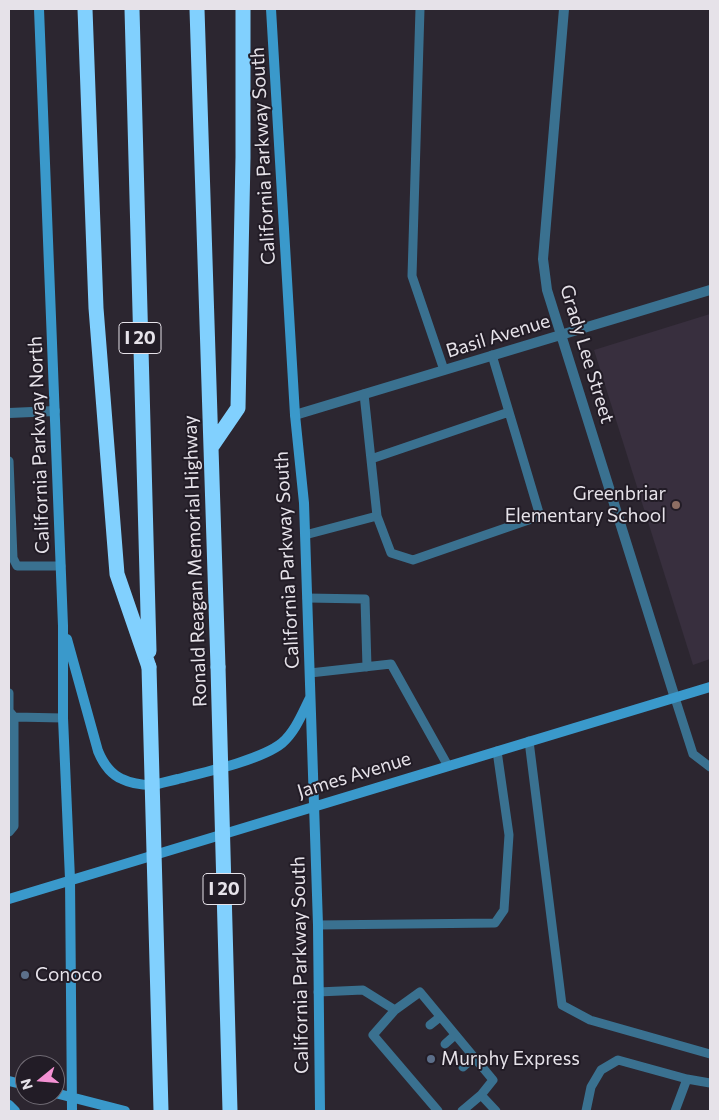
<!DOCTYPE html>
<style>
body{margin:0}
#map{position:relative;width:719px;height:1120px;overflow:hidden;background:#2c2630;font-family:Commissioner,sans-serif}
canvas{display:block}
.frame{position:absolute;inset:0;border:10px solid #e6e2e9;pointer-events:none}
.north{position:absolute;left:15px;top:1055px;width:50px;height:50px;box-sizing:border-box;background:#221c26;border:1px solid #706b74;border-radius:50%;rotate:253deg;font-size:14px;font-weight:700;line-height:20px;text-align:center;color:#e6e2e9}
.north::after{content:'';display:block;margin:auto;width:18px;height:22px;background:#f491d3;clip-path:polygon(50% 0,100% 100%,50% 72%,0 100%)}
</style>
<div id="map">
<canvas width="719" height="1120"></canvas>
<div class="frame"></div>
<div class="north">N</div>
</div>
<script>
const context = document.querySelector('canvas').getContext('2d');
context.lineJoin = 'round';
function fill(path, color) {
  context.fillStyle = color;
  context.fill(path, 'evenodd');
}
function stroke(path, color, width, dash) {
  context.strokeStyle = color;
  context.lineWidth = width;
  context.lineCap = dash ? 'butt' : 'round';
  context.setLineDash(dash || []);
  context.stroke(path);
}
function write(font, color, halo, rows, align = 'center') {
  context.font = font + ' Commissioner,sans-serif';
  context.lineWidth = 4;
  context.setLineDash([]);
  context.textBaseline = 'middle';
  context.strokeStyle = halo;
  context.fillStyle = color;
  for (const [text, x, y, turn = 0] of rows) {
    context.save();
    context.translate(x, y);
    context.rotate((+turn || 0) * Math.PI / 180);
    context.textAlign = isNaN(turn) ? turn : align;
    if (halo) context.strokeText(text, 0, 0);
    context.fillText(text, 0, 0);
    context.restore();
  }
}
fill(new Path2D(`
 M710,314v345l-17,6 -99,-315z`), '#382f3e');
stroke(new Path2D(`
 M420,9l-8,267 32,94
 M364,394l13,122
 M371,459l138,-47
 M9,461l4,97 4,8h44
 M305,535l72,-19 14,37 22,7 127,-44 -48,-161
 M307,598l58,1 2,68
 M310,673l81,-9 57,102
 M9,693v18l5,6v109l-5,6
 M675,698l18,56 17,13
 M14,717l49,1
 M529,741l33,264 28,15 120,34
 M318,925l177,-2 9,-13 5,-75 -12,-84
 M318,992l45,-2 32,20 -22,25 65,76
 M395,1010l25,-18 73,88 -12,15
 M430,1025l10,-8
 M445,1044l10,-9
 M463,1067l11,-10
 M462,1111l19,-16 15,16
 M586,1111l5,-24 10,-17 17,-10 69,19
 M675,1111l12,-32 23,4`), '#3a7190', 9);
stroke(new Path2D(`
 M564,9l-21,250 4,31 128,408
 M9,413l46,-2
 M295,415l415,-125`), '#3a7190', 10);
stroke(new Path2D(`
 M39,9l24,617v92l7,161 2,232
 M271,9l24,406 9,88 14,422 2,186
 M67,639l31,112c5,12 12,23 24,28 8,4 21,6 30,6 8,-1 17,-4 26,-6 27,-7 83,-19 104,-36 13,-11 20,-29 28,-45
 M9,899l701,-212
 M9,1081l16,4
 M55,1093l70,18
 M9,1105l6,6`), '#3a99cb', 10);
stroke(new Path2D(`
 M85,9l11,299 21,266 32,93
 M132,9l17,642
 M197,9l21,658
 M212,446l26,-38 5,-251v-148`), '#81d0fe', 15);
stroke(new Path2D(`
 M149,667l12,444
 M218,667l12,444`), '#81d0fe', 15);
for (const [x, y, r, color] of [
 [676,505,5,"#8d6e63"],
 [25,975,5,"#5c6f8a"],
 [431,1059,5,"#5c6f8a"]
]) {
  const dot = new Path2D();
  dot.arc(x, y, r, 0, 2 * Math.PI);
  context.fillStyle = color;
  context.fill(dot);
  stroke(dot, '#221c26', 2);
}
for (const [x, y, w] of [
 [140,338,42],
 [224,889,42]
]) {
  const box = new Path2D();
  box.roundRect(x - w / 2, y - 15.5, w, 31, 4);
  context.fillStyle = '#221c26';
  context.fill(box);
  stroke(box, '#e6e2e9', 1);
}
write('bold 18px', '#e6e2e9', null, [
 ["I 20",140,338],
 ["I 20",224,889]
]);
write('19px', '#e6e2e9', '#221c26', [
 ["California Parkway South",263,156,-93],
 ["Basil Avenue",498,336,-17],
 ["Grady Lee Street",587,354,73],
 ["California Parkway North",39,445,-92],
 ["California Parkway South",287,560,-93],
 ["Ronald Reagan Memorial Highway",195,561,-92],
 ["James Avenue",354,775,-17],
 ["California Parkway South",300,965,-91]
]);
write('19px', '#e6e2e9', '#221c26', [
 ["Greenbriar",666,494,"right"],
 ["Elementary School",666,516,"right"],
 ["Conoco",35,975],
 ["Murphy Express",441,1059]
], 'left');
</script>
